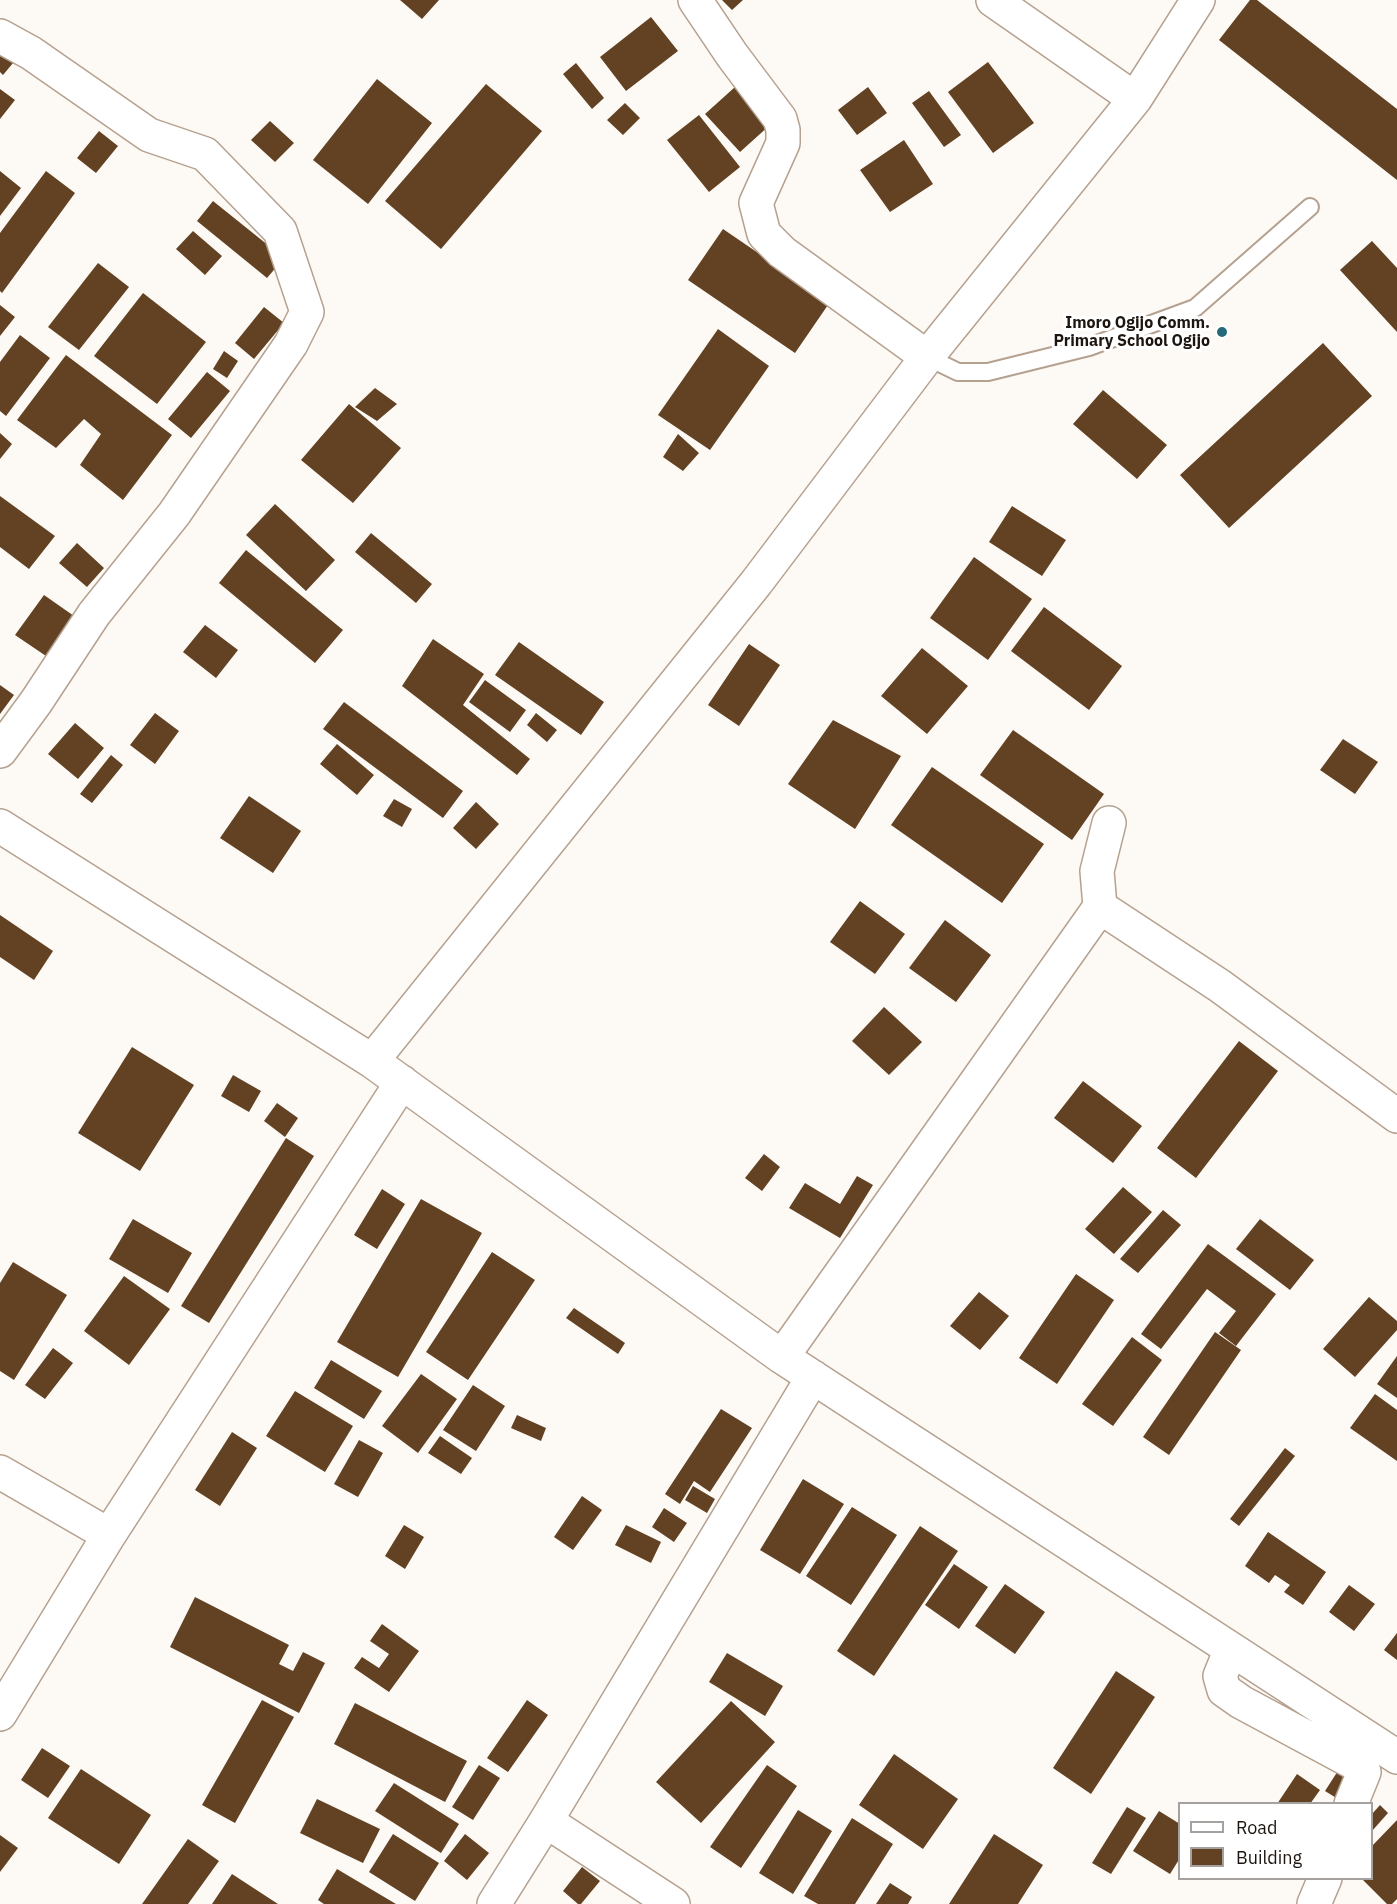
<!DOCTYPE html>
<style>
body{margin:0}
#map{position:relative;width:1397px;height:1904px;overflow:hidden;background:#fdf9f5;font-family:"IBM Plex Sans",sans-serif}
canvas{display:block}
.legend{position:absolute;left:1178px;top:1802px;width:195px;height:78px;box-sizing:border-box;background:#fff;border:2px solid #a5a19f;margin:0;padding:8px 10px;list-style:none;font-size:18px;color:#1d150f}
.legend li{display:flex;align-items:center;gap:12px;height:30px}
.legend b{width:30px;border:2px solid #a5a19f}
</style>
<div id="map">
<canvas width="1397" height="1904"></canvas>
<ul class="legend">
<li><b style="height:8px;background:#fff"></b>Road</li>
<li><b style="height:16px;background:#624223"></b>Building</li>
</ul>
</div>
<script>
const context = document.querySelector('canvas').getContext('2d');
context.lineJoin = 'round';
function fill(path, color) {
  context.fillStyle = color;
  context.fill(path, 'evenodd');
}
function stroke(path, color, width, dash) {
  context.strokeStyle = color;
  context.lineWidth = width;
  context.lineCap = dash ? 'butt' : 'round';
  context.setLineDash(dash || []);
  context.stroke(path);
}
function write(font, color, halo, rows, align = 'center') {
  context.font = font + ' "IBM Plex Sans",sans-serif';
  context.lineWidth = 6;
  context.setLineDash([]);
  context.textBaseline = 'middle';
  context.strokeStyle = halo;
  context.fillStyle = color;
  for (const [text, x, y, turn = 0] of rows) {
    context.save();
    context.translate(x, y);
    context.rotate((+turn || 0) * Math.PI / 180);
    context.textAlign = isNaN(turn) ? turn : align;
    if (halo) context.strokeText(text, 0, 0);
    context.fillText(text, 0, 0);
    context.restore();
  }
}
fill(new Path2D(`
 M400,0h39l-17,19z
 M722,0h21l-11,10z
 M1250,0h7l140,109v71l-178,-140z
 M651,17l27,34 -52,40 -26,-34z
 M0,43l18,14 -15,18 -3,-3z
 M988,62l46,61 -41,30 -45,-61z
 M576,63l28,35 -12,11 -29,-35z
 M377,79l55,44 -64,81 -55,-44z
 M486,84l56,47 -101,118 -56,-48z
 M735,87l35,38 -30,27 -35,-38z
 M868,87l19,26 -30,22 -19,-25z
 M0,89l15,11 -15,19z
 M929,91l32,44 -17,12 -32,-44z
 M625,103l15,15 -17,17 -16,-15z
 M699,115l41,52 -31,25 -42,-52z
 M270,121l24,22 -19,19 -24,-22z
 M99,131l19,15 -22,27 -19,-15z
 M904,140l29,44 -43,28 -30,-42z
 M0,171l21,17 -21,28z
 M46,171l29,22 -73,100 -2,-2v-58z
 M213,201l71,57 -17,20 -70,-57z
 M723,229l107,73 -35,51 -107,-73z
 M193,231l29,25 -17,19 -29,-26z
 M1372,241l25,27v64l-57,-62z
 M98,263l31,24 -50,63 -31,-23z
 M143,293l63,49 -49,62 -63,-48z
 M0,305l15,12 -15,19z
 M264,307l20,16 -30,36 -19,-16z
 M718,329l51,37 -59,84 -52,-35z
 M20,335l30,23 -44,58 -6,-5v-49z
 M1323,343l49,53 -143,132 -49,-53z
 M224,351l14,10 -11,17 -14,-9z
 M66,355l106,80 -49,65 -43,-35 21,-31 -17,-15 -28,29 -39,-28z
 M207,372l23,19 -39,47 -23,-19z
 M375,388l22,16 -20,17 -22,-14z
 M1103,390l64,55 -30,34 -64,-55z
 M349,404l52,44 -48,55 -52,-43z
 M0,433l12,11 -12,15z
 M678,434l21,19 -16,18 -20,-14z
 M0,496l55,40 -26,33 -29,-22z
 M275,504l60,56 -29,31 -60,-56z
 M1012,506l54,34 -24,36 -53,-34z
 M371,533l61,51 -16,19 -61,-51z
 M77,543l27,25 -17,19 -28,-24z
 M246,550l97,80 -28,33 -96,-80z
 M974,557l58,42 -44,61 -58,-42z
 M44,595l30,21 -28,40 -31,-21z
 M1044,607l78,59 -33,44 -78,-59z
 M205,625l33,25 -22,28 -33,-26z
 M433,639l51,35 -21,31 67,54 -13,16 -115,-89z
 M519,642l85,60 -23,33 -86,-60z
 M749,644l31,21 -41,61 -31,-21z
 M922,648l46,38 -41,48 -46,-38z
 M485,680l41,30 -16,22 -41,-30z
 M0,685l14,10 -14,19z
 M344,702l119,89 -20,27 -120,-89z
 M155,713l24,18 -24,33 -25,-19z
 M536,713l21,17 -10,12 -20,-17z
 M833,720l68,36 -46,73 -67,-45z
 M75,723l29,25 -26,31 -30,-25z
 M1013,730l91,64 -32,46 -92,-65z
 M1343,739l35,23 -23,32 -35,-24z
 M337,744l37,31 -17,20 -37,-31z
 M111,755l12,10 -31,38 -12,-9z
 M932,767l112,77 -42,59 -111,-78z
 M249,796l52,35 -28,42 -53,-35z
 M394,799l18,10 -10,18 -19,-11z
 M476,802l23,22 -23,25 -23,-21z
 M860,901l45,33 -30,40 -45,-32z
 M0,915l53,36 -19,29 -34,-23z
 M945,920l46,35 -35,47 -47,-34z
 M884,1007l38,35 -33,33 -37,-34z
 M1239,1041l39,30 -82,107 -39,-30z
 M132,1047l62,38 -54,86 -62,-38z
 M233,1075l28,16 -12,21 -28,-16z
 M1083,1081l59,45 -29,37 -59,-45z
 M277,1103l21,15 -13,19 -21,-16z
 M286,1138l28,18 -105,167 -28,-17z
 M764,1154l16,13 -18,24 -17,-13z
 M857,1176l16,9 -33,53 -51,-30 16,-25 35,21z
 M1123,1187l29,25 -38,42 -29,-25z
 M382,1189l23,15 -28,45 -23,-14z
 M421,1199l61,34 -84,144 -61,-35z
 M1163,1210l18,15 -43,48 -18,-14z
 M133,1219l59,34 -24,40 -59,-34z
 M1260,1219l54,41 -24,30 -54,-41z
 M1208,1244l68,50 -40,52 -17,-13 17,-22 -29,-22 -46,60 -20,-15z
 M492,1252l43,28 -67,100 -42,-28z
 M13,1262l54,33 -53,85 -14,-9v-88z
 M1076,1274l38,26 -57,84 -38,-26z
 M124,1276l46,33 -41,56 -45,-34z
 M979,1292l30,24 -29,34 -30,-24z
 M1369,1297l28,24v9l-42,47 -32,-28z
 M574,1308l51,35 -7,11 -52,-36z
 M1215,1332l26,18 -72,105 -26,-18z
 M1132,1337l30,23 -49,66 -31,-22z
 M53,1348l20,15 -28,36 -20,-14z
 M1397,1356v42l-20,-14z
 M331,1360l51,31 -18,28 -50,-31z
 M421,1374l36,25 -39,54 -36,-27z
 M473,1385l32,21 -29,45 -33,-21z
 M295,1391l58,35 -28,46 -59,-36z
 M1375,1394l22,16v51l-47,-33z
 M721,1409l31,19 -42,64 -16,-11 -14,23 -15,-10z
 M517,1415l29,13 -5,13 -30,-13z
 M232,1432l25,16 -37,58 -25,-16z
 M440,1436l32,22 -11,16 -33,-21z
 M359,1440l24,13 -25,44 -24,-13z
 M1285,1448l10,8 -56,70 -9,-7z
 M803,1479l41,25 -44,70 -40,-24z
 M693,1486l22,13 -8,14 -22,-13z
 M582,1496l20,14 -29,40 -19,-13z
 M852,1507l45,28 -46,70 -45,-29z
 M664,1508l23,15 -13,19 -22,-15z
 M404,1525l20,12 -19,32 -20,-13z
 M626,1525l35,17 -10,21 -36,-18z
 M920,1526l38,25 -84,125 -37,-25z
 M1268,1532l58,40 -23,33 -19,-13 6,-7 -15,-10 -6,8 -24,-17z
 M954,1564l34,23 -29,42 -34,-24z
 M1005,1584l40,28 -30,42 -40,-28z
 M1349,1585l26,19 -21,27 -25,-19z
 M195,1597l94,48 -10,19 14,7 10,-19 22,11 -26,50 -129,-66z
 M382,1624l37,27 -30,41 -35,-24 8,-11 17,11 10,-14 -19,-13z
 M1397,1633v27l-13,-10z
 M727,1653l56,33 -18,30 -56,-34z
 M1116,1671l39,26 -64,97 -38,-26z
 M262,1700l32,17 -59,106 -33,-18z
 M527,1700l21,15 -40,57 -21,-14z
 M731,1701l44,41 -74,81 -45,-41z
 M355,1703l112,58 -22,41 -111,-58z
 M42,1748l28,18 -22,32 -27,-18z
 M894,1754l64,45 -35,50 -64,-44z
 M1343,1763l13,8 -18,28 -13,-8z
 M479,1765l21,13 -27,42 -21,-13z
 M767,1765l30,21 -56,82 -31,-21z
 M81,1769l70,46 -32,49 -71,-46z
 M1297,1774l23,16 -10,14h-33z
 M394,1783l65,41 -18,29 -66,-42z
 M317,1799l63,30 -17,34 -63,-30z
 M1380,1805l8,8 -16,18v-17z
 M1127,1807l19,11 -35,56 -19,-11z
 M798,1810l34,21 -39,63 -34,-21z
 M1159,1811l21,13v34l-10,16 -37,-23z
 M852,1818l41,26 -38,60h-37l-14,-8z
 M1397,1820v79l-5,5h-5l-26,-26h11v-32z
 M393,1834l46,29 -24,38 -46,-29z
 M465,1834l24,19 -22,27 -23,-19z
 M994,1834l49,31 -25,39h-69z
 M0,1835l18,13 -18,24z
 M188,1839l31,22 -31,43h-46z
 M582,1867l18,14 -19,23h-3l-15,-13z
 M337,1869l59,35h-72l-6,-4z
 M232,1874l46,30h-66z
 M890,1883l22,14 -4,7h-32z`), '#624223');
const service = new Path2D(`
 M927,357l31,15h30l101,-25 106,-39 115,-101`);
const minor = new Path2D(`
 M695,0l37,55 48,64 3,11v13l-27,60 8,31 18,18 145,105
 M993,0l142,99
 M0,36l31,17 118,82 56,19 75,77 27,81 -16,32 -117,170 -80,100 -58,88 -36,49
 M0,826l372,235 410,296 615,400
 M1100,907l120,79 177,130
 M372,1061l384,-478 171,-226 208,-258 63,-99
 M782,1357l318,-450 -3,-36 12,-48
 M0,1472l109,63
 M1231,1649l-11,27 4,14 17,12 119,64 4,6 -13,32
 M0,1714l109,-179 293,-453
 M546,1821l127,83
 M494,1904l52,-83 267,-444
 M1314,1904l11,-26`);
stroke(service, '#b5a18f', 20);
stroke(minor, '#b5a18f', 36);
stroke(service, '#fff', 16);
stroke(minor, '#fff', 33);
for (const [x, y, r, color] of [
 [1222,332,6,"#256a7a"]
]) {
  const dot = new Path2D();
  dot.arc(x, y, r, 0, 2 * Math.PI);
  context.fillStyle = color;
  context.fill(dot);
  stroke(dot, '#fff', 2);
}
write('bold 16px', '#1d150f', '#fff', [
 ["Imoro Ogijo Comm.",1210,323],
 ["Primary School Ogijo",1210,341]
], 'right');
</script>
